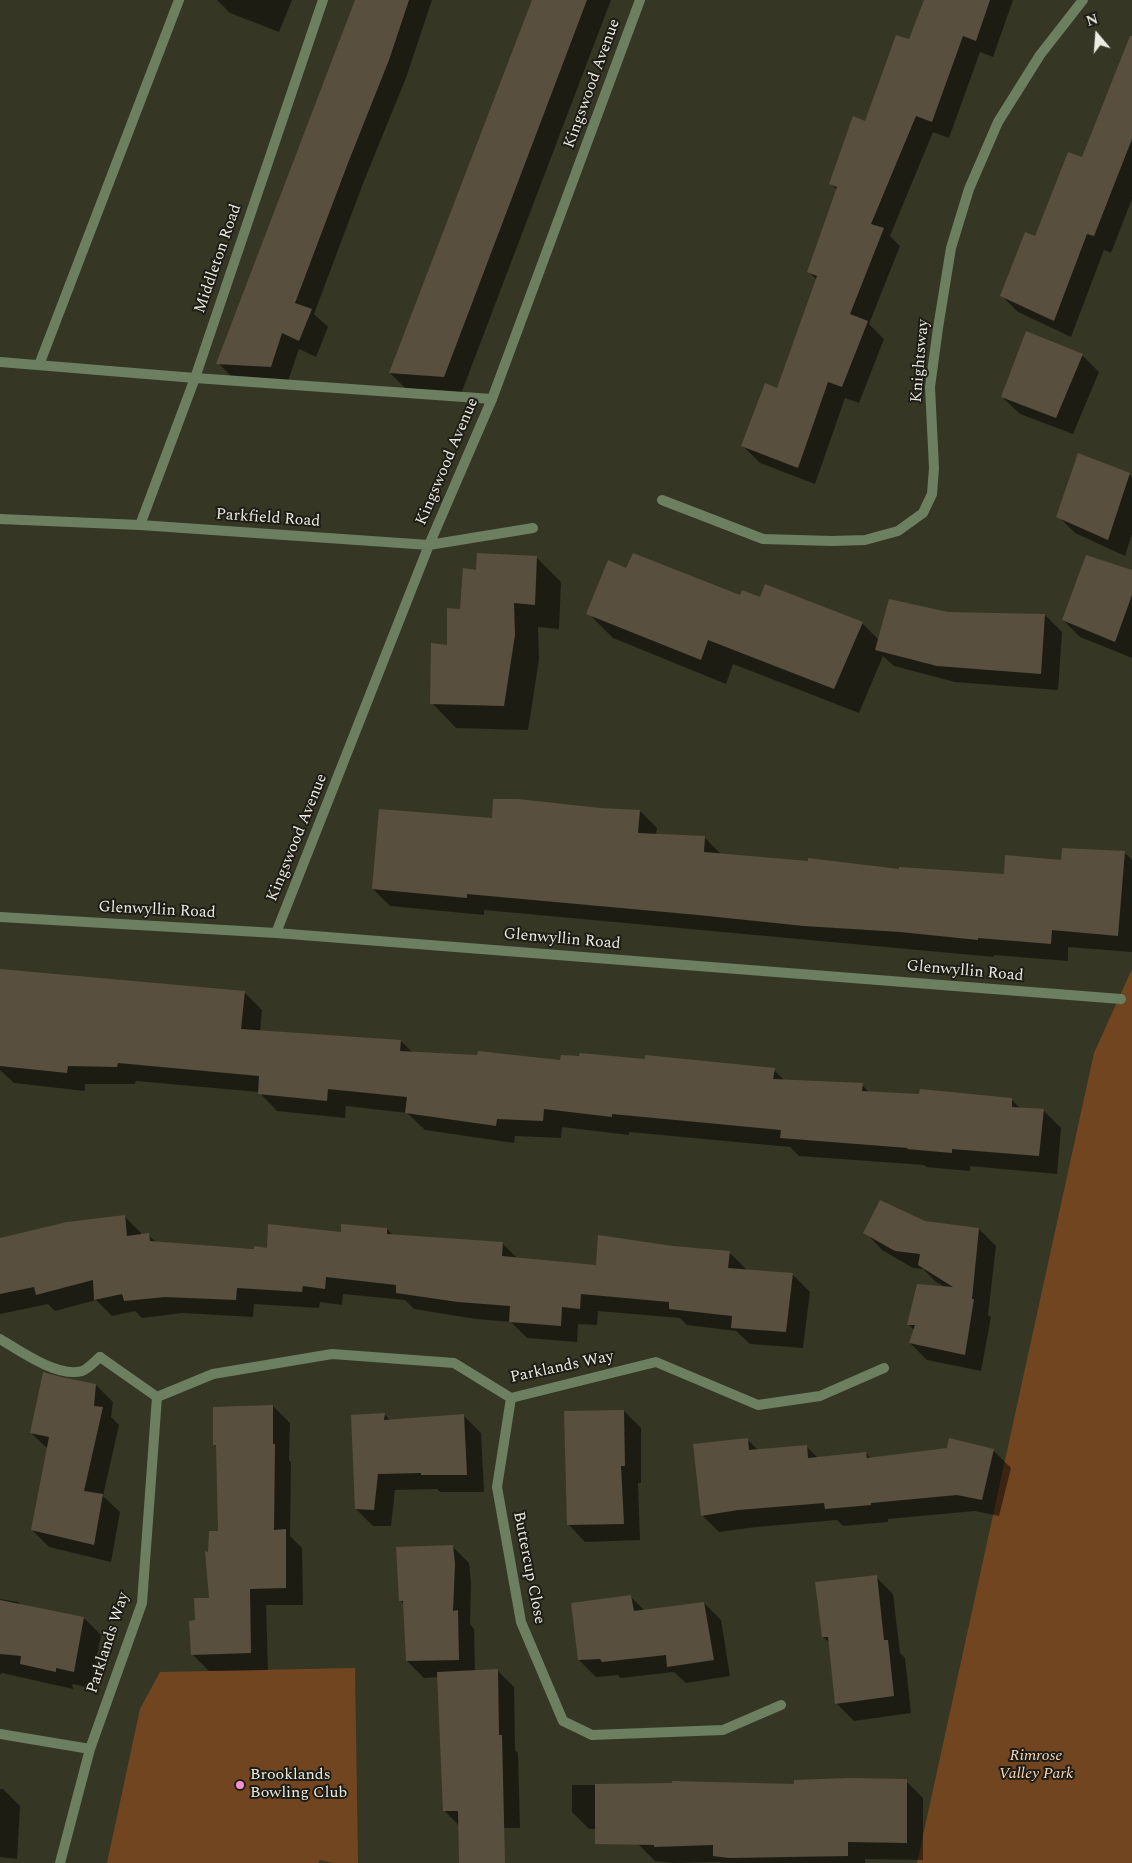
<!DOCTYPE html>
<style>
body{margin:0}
#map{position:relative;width:1132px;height:1863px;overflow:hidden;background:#363625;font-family:Spectral,serif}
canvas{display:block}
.north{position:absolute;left:1072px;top:10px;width:50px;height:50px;-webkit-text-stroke:4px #1d1d16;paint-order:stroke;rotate:342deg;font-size:14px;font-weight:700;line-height:20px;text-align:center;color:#ecece2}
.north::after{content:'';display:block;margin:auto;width:18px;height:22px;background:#ecece2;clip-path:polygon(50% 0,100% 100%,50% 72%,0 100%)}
</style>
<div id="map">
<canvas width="1132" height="1863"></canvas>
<div class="north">N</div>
</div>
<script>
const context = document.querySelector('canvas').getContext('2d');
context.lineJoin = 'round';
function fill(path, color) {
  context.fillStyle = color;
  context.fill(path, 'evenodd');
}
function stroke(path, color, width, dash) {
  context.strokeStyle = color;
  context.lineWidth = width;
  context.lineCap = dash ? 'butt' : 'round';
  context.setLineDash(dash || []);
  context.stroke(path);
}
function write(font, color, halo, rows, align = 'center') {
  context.font = font + ' Spectral,serif';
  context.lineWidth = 4;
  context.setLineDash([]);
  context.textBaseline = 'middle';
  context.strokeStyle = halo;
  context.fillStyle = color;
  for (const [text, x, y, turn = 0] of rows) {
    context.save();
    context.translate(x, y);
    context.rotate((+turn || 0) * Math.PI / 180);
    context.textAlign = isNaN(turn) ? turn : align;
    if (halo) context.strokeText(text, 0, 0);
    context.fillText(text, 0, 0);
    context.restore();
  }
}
fill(new Path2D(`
 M1132,969v894h-215l177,-810z
 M355,1668l3,195h-25l-13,-3 -2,3h-211l33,-154 20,-37z`), '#724521');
fill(new Path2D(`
 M217,0h75l-13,32 -49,-19z
 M356,0h76l-26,78 -42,103 -50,133 14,13 -12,30 -17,-8 -12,35 -52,-4 -17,-17z
 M533,0h78l-150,394 -54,-4 -17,-17z
 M926,0h87l-20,57 -13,-5 -31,86 -16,-6 -43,104 10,10 -31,78 15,15 -25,64 -14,-5 -30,86 -55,-21 -17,-17 35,-57 39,-109 -8,-8 28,-82 -7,-7 36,-61 44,-81z
 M1132,77v122l-21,54 -7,-3 -33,87 -53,-25 -17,-17z
 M1082,355l17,17 -26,62 -53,-20 -18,-17z
 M1129,474l3,3v57l-7,22 -50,-23 -17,-17z
 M536,557l25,25 -2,47 -21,-2 1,33 -11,70 -72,-2 -24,-25 16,-57 29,-75z
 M627,570l235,53 17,17 166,-25 17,17 -4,58 -103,-8 -61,-16 -11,-10 -24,57 -126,-49 -7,20 -113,-46 -25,-25z
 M1132,572v86l-52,-21 -17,-17z
 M600,810l40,1 17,17 -1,7 48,2 18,18 178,15 105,6 57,-15 62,-9 8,8v92l-64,-5v14l-74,-6v2l-510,-47v5l-94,-9 -17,-17 120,-70z
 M0,970l244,22 18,18 -2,21 141,10 11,11 150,9 212,9 11,11 77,4 8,8 141,6 10,10 22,1 18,18 -4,46 -87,-8v5l-44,-4 -2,-2 -125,-9 -9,-9 -161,-15v3l-67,-8 -1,11 -46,-2 -1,7 -89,-13 -18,-17 -61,-7 -1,12 -68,-7 -18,-19 -123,-11 -1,3h-50v7l-71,-8 -14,-13z
 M124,1216l17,17v3l7,-1 8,7 113,8 73,-17 45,-4 7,7 108,7 16,16 79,7 76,-19 56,5 17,17v2l47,4 17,17 -7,56 -53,-4 -14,-13 -49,-6 -7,-7 -82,-7 -1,14 -19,-1 -1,18 -50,-4 -16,-16 -35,-3 -62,-10 -9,-9 -62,-6 -1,11 -22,-3 -1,6 -65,-4 -1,13 -71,-4 -40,5 -7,-7 -23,5 -16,-16 -41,11 -7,-7 -48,10v-75z
 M925,1222l54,7 17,17 -8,69 3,2 -10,54 -54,-11 -17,-17 4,-13 -5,-5 36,-38 -9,-5 -13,-13 -10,-1 -31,-18 -17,-18z
 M96,1385l17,17 -2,15 8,8 -16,71 17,16 -9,50 -62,-15 -17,-17 16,-81 -17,-16z
 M273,1406l17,17 -1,37 2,2 -1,74 12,12 1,57h-37l2,65 -59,1 -17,-17 4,-33 14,-22 -1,-45 10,-22 -2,-85 -3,-3z
 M624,1411l17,17v55h-3l2,57 -55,2 -17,-18z
 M384,1414l7,7 73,-5 17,17 3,59h-44l-3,-3 -42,1 -4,36h-18l-17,-17z
 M747,1439l12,12 47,-5 12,12 48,-5 5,6 77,-9 2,-11 44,12 17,17 -12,48 -24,-5 -87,8v3l-45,4 -6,-6 -81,7 -37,5 -17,-17z
 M452,1546l17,17 2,19 -1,42 4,5 1,42 22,-1 17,17 1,63 3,3 2,75h-59l-17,-18 -5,-133 -15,1 -17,-17 -3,-56 -4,-5z
 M876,1577l17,17 7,59 5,5 6,55 -57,8 -17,-17 -7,-61 -7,-6z
 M631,1597l14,14 59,-8 17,17 9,56 -44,7 -12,-11 -54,6 -2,-3 -22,2 -17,-17z
 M0,1599l18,3 4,4 62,12 17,17 -10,53 -19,-4 1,5 -71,-16 -2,2z
 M906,1781l17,17v62l-58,-1v4h-144l-1,-1 -48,1 -17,-2 -17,-17 -1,-14 -48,-1 -17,-17v-27h223z
 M0,1789h3l17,17 -3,53 -17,-2z`), '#0007');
fill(new Path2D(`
 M355,0h54l-20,60 -41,103 -53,140 17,6 -13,32 -17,-8 -11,34 -55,-3z
 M532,0h55l-143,377 -55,-4z
 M924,0h66l-14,41 -13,-5 -31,86 -16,-6 -45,108 13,4 -34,86 18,7 -26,66 -14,-5 -30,86 -57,-22 24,-63 12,5 40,-112 -10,-4 30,-85 -8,-3 24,-68 12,5 31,-86 13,4z
 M1130,36h2v103l-38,97 -7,-2 -33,87 -54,-25 25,-64 10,4 33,-84 14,5z
 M1026,331l57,23 -27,64 -55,-21z
 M1078,453l52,20 -22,67 -52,-23z
 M477,553l60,3 -2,49 -21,-2 1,32 -11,71 -74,-2 1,-61 16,2v-37l13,1 3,-41 13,2z
 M633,553l107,42 2,-5 18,7 5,-13 98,38 -29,67 -126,-49 -7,20 -115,-46 22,-54 18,8z
 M1086,555l46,15v25l-17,47 -53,-22z
 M889,599l59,13 97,2 -4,60 -104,-8 -62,-16z
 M493,799h25l82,9 40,2 -2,23 67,3 -1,16 104,9v-3l91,11v-2l105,7 1,-19 56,5 1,-12 63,3 -7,85 -66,-6 -1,14 -73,-6v2l-78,-8 -96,-6 -106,-11 -231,-21v4l-95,-9 7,-80 113,9z
 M0,969l245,22 -4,38 160,11 -1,11 77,4 1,-4 82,9 1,-5 18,1 1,-3 65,6v-4l130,13 -2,11 90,4 -1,8 57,3 1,-5 92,9v9l32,2 -5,47 -87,-7v4l-45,-4 1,-1 -128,-10 1,-8 -169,-16v3l-68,-8 -1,12 -46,-2 -1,7 -91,-13 2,-16 -79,-8 -1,12 -69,-7 1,-18 -141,-13 -1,4 -49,-1 -1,7 -67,-7z
 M880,1200l45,21 54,7 -7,71h2l-9,56 -56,-12 6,-18h-8l10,-41 36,3 -35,-22 2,-11 -25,-3 -32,-18z
 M125,1215l2,21 22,-3 1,8 104,8v-3l13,2 1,-24 73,8v-8l46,4v6l116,8 -1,14 94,9 2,-30 75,11 57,5 -2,17 65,5 -7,59 -55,-4 1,-12 -63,-7v-7l-88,-8 -1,15 -18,-2 -1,19 -52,-4 1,-16 -52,-4 -62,-9v-8l-70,-8 -1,12 -22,-3 -1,6 -65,-4 -1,12 -71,-3 -41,4 -2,-7 -28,6 -1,-20 -57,15 -2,-8 -34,7v-56l67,-16z
 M43,1372l18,5 35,7 -2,22 9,1 -19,84 19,3 -9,51 -63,-15 18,-93 -19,-4z
 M273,1405v39h2l-1,86 12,-1v59l-36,1 1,64 -60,2 -2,-34 6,-1 -1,-22h15l-4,-47 3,1 1,-21h9l-2,-86h-3v-38z
 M624,1410l1,56h-4l3,58 -57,1 -3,-114z
 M385,1413l-1,7 80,-6 3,61h-46v-2l-43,1 -4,36 -19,-1 -4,-94z
 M748,1438l1,12 58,-5 1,13 58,-6 1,6 80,-10 2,-10 45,11 -12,51 -25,-5 -86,8v2l-46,4 -1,-6 -86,7 -37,6 -8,-72z
 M453,1545l2,19 -2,47 5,-1 1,50 -53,1 -3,-60h-4l-3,-54z
 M877,1575l7,65h4l6,56 -59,8 -7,-67h-6l-7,-55z
 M631,1595l3,16 70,-9 10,58 -47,7 -1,-12 -64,7 -2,-3 -22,1 -7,-57z
 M0,1600l84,17 -10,55 -18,-4v4l-36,-8 1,-8 -21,-2z
 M498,1669l1,66h3l3,128h-46l-1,-52h-15l-6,-139z
 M849,1778l58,1v64l-59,-1v14l-119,2 -16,-2v-11l-59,2v-2l-59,-1v-60l77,-1v-2l122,3v-4z`), '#584f3f');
stroke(new Path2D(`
 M0,362l195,16 297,21
 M39,365l140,-365
 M0,1339c20,12 58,39 82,32 6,-2 13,-10 18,-14`), '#6c7f60', 10);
stroke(new Path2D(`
 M662,500l101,39 69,2 33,-1 33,-9 25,-18 9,-19 2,-26 -4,-81 8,-59 13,-80 18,-59 29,-67 42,-67 43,-55
 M0,519l140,6 289,20 104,-17
 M140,525l55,-147 128,-378
 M0,917l276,16 845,66
 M276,933l153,-388 63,-146 148,-399
 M157,1397l56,-23 119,-20 122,9 57,35 145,-36 102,43 62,-9 64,-28
 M511,1398l-14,89 24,135 42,99 29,14 131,-5 58,-25
 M0,1734l90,15
 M60,1863l30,-114 52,-146 15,-206 -57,-40`), '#6c7f60', 10);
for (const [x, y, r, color] of [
 [240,1785,5,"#f591d3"]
]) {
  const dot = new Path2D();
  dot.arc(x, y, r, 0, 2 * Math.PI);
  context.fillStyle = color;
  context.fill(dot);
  stroke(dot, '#1d1d16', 2);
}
write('16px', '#ecece2', '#1d1d16', [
 ["Kingswood Avenue",593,84,-70],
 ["Middleton Road",219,259,-71],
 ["Knightsway",921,361,-85],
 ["Kingswood Avenue",448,462,-67],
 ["Parkfield Road",268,519,4],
 ["Kingswood Avenue",298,838,-68],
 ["Glenwyllin Road",157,911,3],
 ["Glenwyllin Road",562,940,5],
 ["Glenwyllin Road",965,972,5],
 ["Parklands Way",562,1368,-12],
 ["Buttercup Close",528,1568,79],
 ["Parklands Way",109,1643,-72]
]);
write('italic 16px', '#fcd5b9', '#1d1d16', [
 ["Rimrose",1036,1757],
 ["Valley Park",1036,1775]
]);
write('16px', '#ecece2', '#1d1d16', [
 ["Brooklands",250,1776],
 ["Bowling Club",250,1794]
], 'left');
</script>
